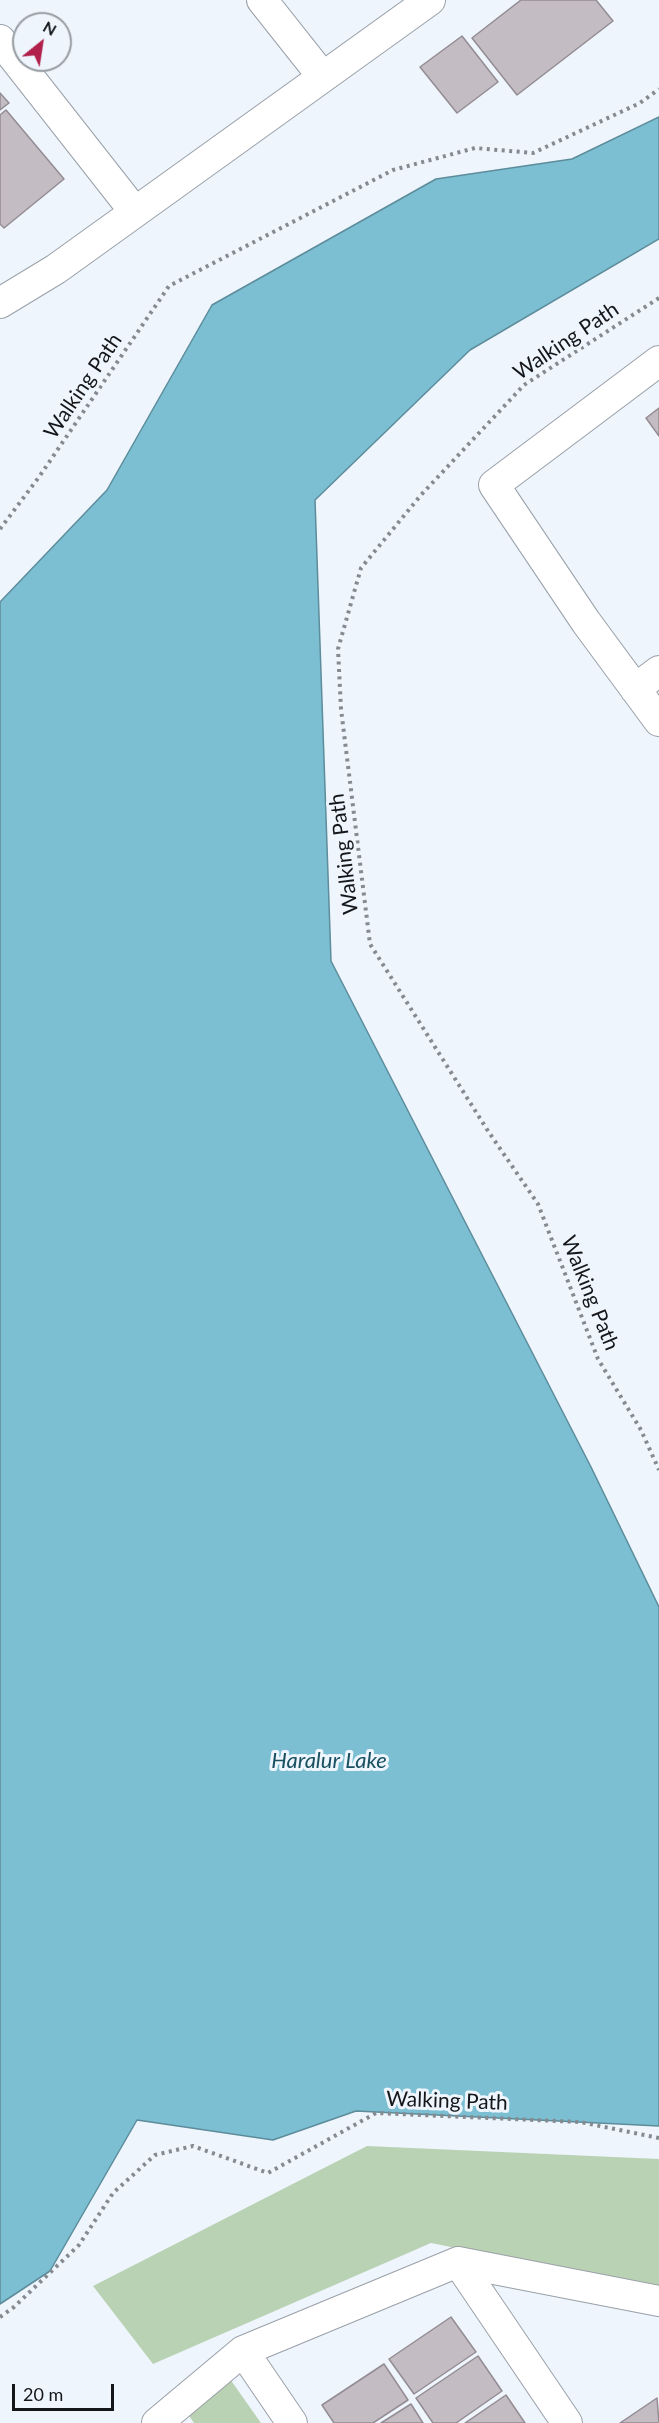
<!DOCTYPE html>
<style>
body{margin:0}
#map{position:relative;width:659px;height:2423px;overflow:hidden;background:#eef5fd;font-family:Lato,sans-serif}
canvas{display:block}
.north{position:absolute;left:12px;top:12px;width:60px;height:60px;box-sizing:border-box;background:#eef5fd;border:2px solid #979ca2;border-radius:50%;rotate:30deg;font-size:16px;font-weight:700;line-height:24px;text-align:center;color:#141619}
.north::after{content:'';display:block;margin:auto;width:21px;height:27px;background:#b11f4b;clip-path:polygon(50% 0,100% 100%,50% 72%,0 100%)}
.scale{position:absolute;left:12px;top:2384px;width:102px;height:27px;box-sizing:border-box;border:3px solid #141619;border-top:0;padding-left:8px;font-size:18px;line-height:21px;white-space:nowrap;color:#141619;-webkit-text-stroke:4px #eef5fd;paint-order:stroke}
</style>
<div id="map">
<canvas width="659" height="2423"></canvas>
<div class="north">N</div>
<div class="scale">20 m</div>
</div>
<script>
const context = document.querySelector('canvas').getContext('2d');
context.lineJoin = 'round';
function fill(path, color) {
  context.fillStyle = color;
  context.fill(path, 'evenodd');
}
function stroke(path, color, width, dash) {
  context.strokeStyle = color;
  context.lineWidth = width;
  context.lineCap = dash ? 'butt' : 'round';
  context.setLineDash(dash || []);
  context.stroke(path);
}
function write(font, color, halo, rows, align = 'center') {
  context.font = font + ' Lato,sans-serif';
  context.lineWidth = 6;
  context.setLineDash([]);
  context.textBaseline = 'middle';
  context.strokeStyle = halo;
  context.fillStyle = color;
  for (const [text, x, y, turn = 0] of rows) {
    context.save();
    context.translate(x, y);
    context.rotate((+turn || 0) * Math.PI / 180);
    context.textAlign = isNaN(turn) ? turn : align;
    if (halo) context.strokeText(text, 0, 0);
    context.fillText(text, 0, 0);
    context.restore();
  }
}
fill(new Path2D(`
 M367,2146l292,13v130l-228,-46 -278,121 -60,-78z
 M230,2379l31,44h-67l-9,-13z`), '#bad2b4');
const water = new Path2D(`
 M659,117v122l-189,111 -155,150 16,461 260,506 68,140v519l-303,-15 -83,29 -136,-20 -87,151 -50,33v-1702l107,-112 105,-185 224,-126 136,-20z`);
fill(water, '#7cbfd3');
stroke(water, '#5d8c9b', 1.5);
const building = new Path2D(`
 M521,0h75l17,21 -96,74 -45,-57z
 M462,36l36,46 -41,31 -37,-46z
 M0,93l9,10 -9,7z
 M6,110l58,69 -60,49 -4,-4v-109z
 M659,408v28l-13,-18z
 M451,2317l25,35 -62,42 -25,-35z
 M478,2356l24,35 -46,32h-23l-17,-25z
 M384,2364l24,36 -35,23h-39l-12,-18z
 M506,2395l19,28h-60z
 M657,2398l2,25h-39z
 M411,2404l12,19h-42z`);
fill(building, '#c4bcc3');
stroke(building, '#948c93', 1.5);
const street = new Path2D(`
 M262,0l61,77
 M0,40l135,172
 M0,303l56,-34 374,-269
 M659,361l-165,124 92,137 73,99
 M635,689l24,-18
 M458,2262l109,161
 M243,2351l49,72
 M157,2423l86,-72 215,-89 201,39`);
stroke(street, '#9aa0a8', 32);
stroke(new Path2D(`
 M659,298l-135,87 -103,110 -60,73 -23,81 3,60 29,235 118,187 50,73 60,155 43,71 18,40
 M0,529l39,-52 130,-191 224,-116 82,-22 58,5 107,-50 19,-14
 M0,2317l14,-10 65,-62 34,-52 42,-38 38,-9 75,27 108,-60 204,9 79,16`), '#858a8f', 4, [3, 4.5]);
stroke(street, '#fff', 30);
write('21px', '#141619', '#eef5fd', [
 ["Walking Path",566,341,-34],
 ["Walking Path",83,386,-56],
 ["Walking Path",344,854,-97],
 ["Walking Path",590,1293,68],
 ["Walking Path",447,2101,2]
]);
write('italic 22px', '#195160', '#eef5fd', [
 ["Haralur Lake",329,1761]
]);
</script>
